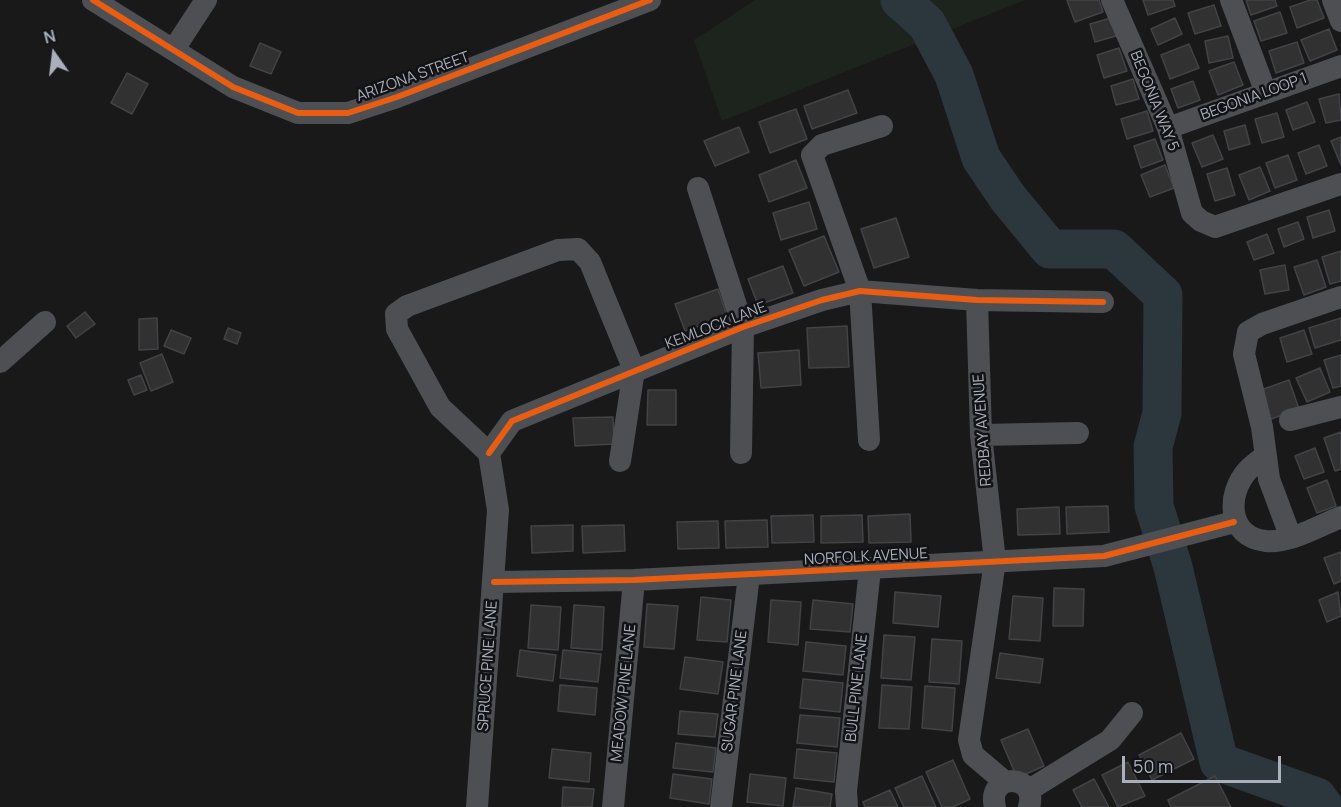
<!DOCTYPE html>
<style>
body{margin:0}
#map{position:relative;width:1341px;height:807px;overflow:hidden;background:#19191a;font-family:Manrope,sans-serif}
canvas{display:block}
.north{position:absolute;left:24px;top:24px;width:60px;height:60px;-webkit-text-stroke:4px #131316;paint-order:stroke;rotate:346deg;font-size:16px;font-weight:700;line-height:24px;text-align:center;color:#a9b0bb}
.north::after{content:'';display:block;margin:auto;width:21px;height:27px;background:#a9b0bb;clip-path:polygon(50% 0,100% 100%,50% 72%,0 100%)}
.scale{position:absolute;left:1122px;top:756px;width:159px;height:27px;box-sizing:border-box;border:3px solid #a9b0bb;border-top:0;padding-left:8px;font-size:18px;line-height:21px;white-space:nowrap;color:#a9b0bb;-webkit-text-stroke:4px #131316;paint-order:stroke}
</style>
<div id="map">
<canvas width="1341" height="807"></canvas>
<div class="north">N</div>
<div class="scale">50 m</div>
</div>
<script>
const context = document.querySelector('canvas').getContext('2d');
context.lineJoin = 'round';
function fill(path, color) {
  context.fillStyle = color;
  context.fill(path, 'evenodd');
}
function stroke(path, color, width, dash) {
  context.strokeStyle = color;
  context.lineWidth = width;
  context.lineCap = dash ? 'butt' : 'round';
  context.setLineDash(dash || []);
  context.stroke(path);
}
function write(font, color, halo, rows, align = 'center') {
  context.font = font + ' Manrope,sans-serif';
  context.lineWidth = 5;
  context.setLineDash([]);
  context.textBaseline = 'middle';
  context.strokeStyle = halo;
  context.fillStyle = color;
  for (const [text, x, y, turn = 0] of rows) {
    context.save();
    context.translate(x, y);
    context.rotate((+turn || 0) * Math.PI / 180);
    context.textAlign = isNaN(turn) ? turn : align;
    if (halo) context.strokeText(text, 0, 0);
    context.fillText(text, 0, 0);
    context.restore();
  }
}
fill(new Path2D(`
 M755,0h270l-303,121 -28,-81z`), '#1c241d');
stroke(new Path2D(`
 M900,0l27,24 27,51 27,83 27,40 42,51h64l49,46 -1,118 -9,34 1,59 19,61 46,195 98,35 7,10`), '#2b363d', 39);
const building = new Path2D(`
 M1067,0h32l4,12 -28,10z
 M1143,0h30l2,6 -27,9z
 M1246,0h29l2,6 -26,9z
 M1310,0h7l7,18 -27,10 -7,-21z
 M1214,5l7,21 -26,8 -7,-21z
 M1280,12l7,21 -26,8 -7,-20z
 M1111,18l5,18 -21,6 -5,-18z
 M1175,18l7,16 -24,11 -7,-16z
 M1329,29l8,21 -27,11 -9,-21z
 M1228,36l5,22 -24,5 -4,-22z
 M1297,42l7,21 -28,10 -7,-22z
 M260,43l21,9 -10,22 -21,-8z
 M1189,44l10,24 -29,11 -9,-24z
 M1119,48l8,23 -23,7 -7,-23z
 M1234,62l9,23 -25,10 -9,-24z
 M127,73l21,11 -16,30 -21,-11z
 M1133,79l6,20 -23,6 -5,-19z
 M1193,81l7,19 -22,8 -7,-19z
 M848,90l9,23 -45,16 -8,-23z
 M1339,94l2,26 -15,3 -7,-24z
 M1307,102l8,20 -22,8 -7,-20z
 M796,109l11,30 -37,14 -11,-31z
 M1147,111l6,20 -26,8 -6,-20z
 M1277,113l7,24 -22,6 -7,-24z
 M1245,125l5,19 -21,6 -5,-19z
 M739,127l10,25 -34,14 -11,-25z
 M1213,135l10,24 -21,8 -10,-24z
 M1341,137v28l-10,-24z
 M1155,139l8,21 -22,8 -7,-22z
 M1319,145l8,21 -21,8 -8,-21z
 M1288,155l9,25 -22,8 -9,-25z
 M796,160l11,28 -38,14 -10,-27z
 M1165,165l9,23 -24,9 -9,-22z
 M1260,167l10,24 -21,9 -10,-25z
 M1227,168l8,27 -20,6 -8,-27z
 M809,202l8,27 -36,11 -8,-27z
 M1329,210l6,21 -22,7 -6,-21z
 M896,218l13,39 -35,11 -13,-39z
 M1298,222l6,17 -20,8 -6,-18z
 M1267,234l7,19 -20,7 -7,-18z
 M824,236l15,36 -35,14 -15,-36z
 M1341,251v30l-11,3 -8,-27z
 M1317,260l9,27 -22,8 -10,-28z
 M1285,265l4,25 -24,4 -5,-24z
 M783,266l10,27 -35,12 -10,-26z
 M718,289l9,27 -42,15 -10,-27z
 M85,312l10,12 -19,14 -9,-12z
 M157,318l1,31 -19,1v-31z
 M1341,318v22l-26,8 -6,-20z
 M847,326l2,41 -40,1 -2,-40z
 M228,328l13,5 -4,11 -13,-5z
 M171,330l20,8 -7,16 -20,-8z
 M1304,330l8,24 -25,8 -7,-24z
 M799,350l2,35 -40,3 -3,-35z
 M162,354l11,28 -22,9 -11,-28z
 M1341,355v31l-8,2 -9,-28z
 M1320,368l10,24 -23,10 -11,-24z
 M141,375l6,15 -13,5 -6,-15z
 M1289,380l10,29 -28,10 -10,-29z
 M648,390h28v35h-29z
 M613,417l1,27 -39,2 -2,-28z
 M1341,432v37l-6,2 -11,-33z
 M1315,448l9,24 -20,7 -9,-23z
 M1327,480l9,26 -19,7 -10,-25z
 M1108,506l1,26 -42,2 -1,-27z
 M1059,507l1,27 -42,1 -1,-26z
 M910,514l1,28 -42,1 -1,-27z
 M813,515l1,27 -42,1 -1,-27z
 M862,515l1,27 -42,1v-27z
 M767,520l1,27 -42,1 -1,-27z
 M718,521l1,27 -41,1 -1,-27z
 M573,525v26l-41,2 -1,-27z
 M624,525l1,26 -42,2 -1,-27z
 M1341,552v29l-7,3 -10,-26z
 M1054,588l30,1 -1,37h-30z
 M895,592l46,4 -3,31 -45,-4z
 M1338,592l3,24 -14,6 -8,-22z
 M1013,596l30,2 -3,43 -31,-2z
 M701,597l30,3 -4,42 -30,-2z
 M771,600l30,2 -3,43 -30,-3z
 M813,600l40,4 -3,28 -40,-3z
 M647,604l31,2 -4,43 -30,-2z
 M531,605l30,2 -3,43 -30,-2z
 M574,605l30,2 -2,43 -31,-2z
 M884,635l31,2 -4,43 -30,-2z
 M932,639l30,2 -3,43 -30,-2z
 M806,642l40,4 -3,29 -40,-4z
 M520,650l36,5 -3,26 -36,-5z
 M563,650l38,4 -3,28 -38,-4z
 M1000,653l43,6 -3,24 -44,-5z
 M685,657l38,5 -5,32 -38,-5z
 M803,679l40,4 -3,29 -40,-4z
 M560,685l37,3 -2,27 -37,-4z
 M882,685l30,2 -3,42 -30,-1z
 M925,686l30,2 -3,43 -30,-3z
 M680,711l38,3 -3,23 -37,-3z
 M800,715l40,3 -3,29 -40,-4z
 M1028,729l16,37 -27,12 -16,-38z
 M1181,733l13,26 -42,21 -13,-25z
 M676,743l40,5 -3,24 -40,-4z
 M552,749l39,4 -2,29 -40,-4z
 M797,749l40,4 -3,29 -40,-4z
 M953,760l17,39 -17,8h-11l-16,-35z
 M1128,762l17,34 -27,11 -16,-32z
 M673,774l39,5 -3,25 -39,-6z
 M750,774l36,4 -3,28 -36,-4z
 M922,776l14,31h-32l-9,-19z
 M1215,776l16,31h-60l-3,-7z
 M1094,779l15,28h-27l-9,-17z
 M563,787l31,2 -2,18h-30z
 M796,788l36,6 -2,13h-37z
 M890,790l8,17h-33l-2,-5z`);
fill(building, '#313132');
stroke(building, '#424346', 1.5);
stroke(new Path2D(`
 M93,0l140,87 65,26h50l49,-16 253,-97
 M1112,0l56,128 24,85 9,8 14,6 126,-43
 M1231,0l35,93
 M1333,0l8,21
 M174,49l32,-49
 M1168,128l173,-62
 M698,188l45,139 -2,126
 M977,300l4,135 14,126 -26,179 4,15 32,27
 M0,362l45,-40
 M1290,420l51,-13
 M981,435l97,-2
 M869,440l-9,-149 -48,-136 10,-10 60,-19
 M489,453l23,-32 231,-94 79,-27 38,-9 117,9 126,2
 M489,453l-49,-46 -43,-78 -1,-15 11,-8 151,-56 20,-1 12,13 44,108 -14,91
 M1266,455c-6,5 -12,9 -18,15 -22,24 -21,67 18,71 25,2 52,-15 75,-24
 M1291,538l-22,-59 -7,-52 -18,-73 4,-22 14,-8 79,-27
 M494,582l140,-2 470,-24 130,-34
 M1029,790l81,-50 22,-27
 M477,807l21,-297 -9,-57
 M613,807l21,-227
 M721,807l28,-232
 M847,807l-1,-16 24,-222
 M995,807c-9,-35 44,-34 34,0`), '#4d4f53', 22);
stroke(new Path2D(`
 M93,0l140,87 65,26h50l49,-16 253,-97
 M489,453l23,-32 231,-94 79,-27 38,-9 117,9 126,2
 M494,582l140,-2 470,-24 130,-34`), '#e95d12', 6);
write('15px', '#a9b0bb', '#131316', [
 ["ARIZONA STREET",413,77,-20],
 ["BEGONIA LOOP 1",1254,97,-20],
 ["BEGONIA WAY 5",1154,101,68],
 ["KEMLOCK LANE",716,326,-21],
 ["REDBAY AVENUE",983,430,-94],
 ["NORFOLK AVENUE",866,557,-3],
 ["SPRUCE PINE LANE",488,666,-86],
 ["BULL PINE LANE",857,688,-84],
 ["SUGAR PINE LANE",735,691,-83],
 ["MEADOW PINE LANE",624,693,-84]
]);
</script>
